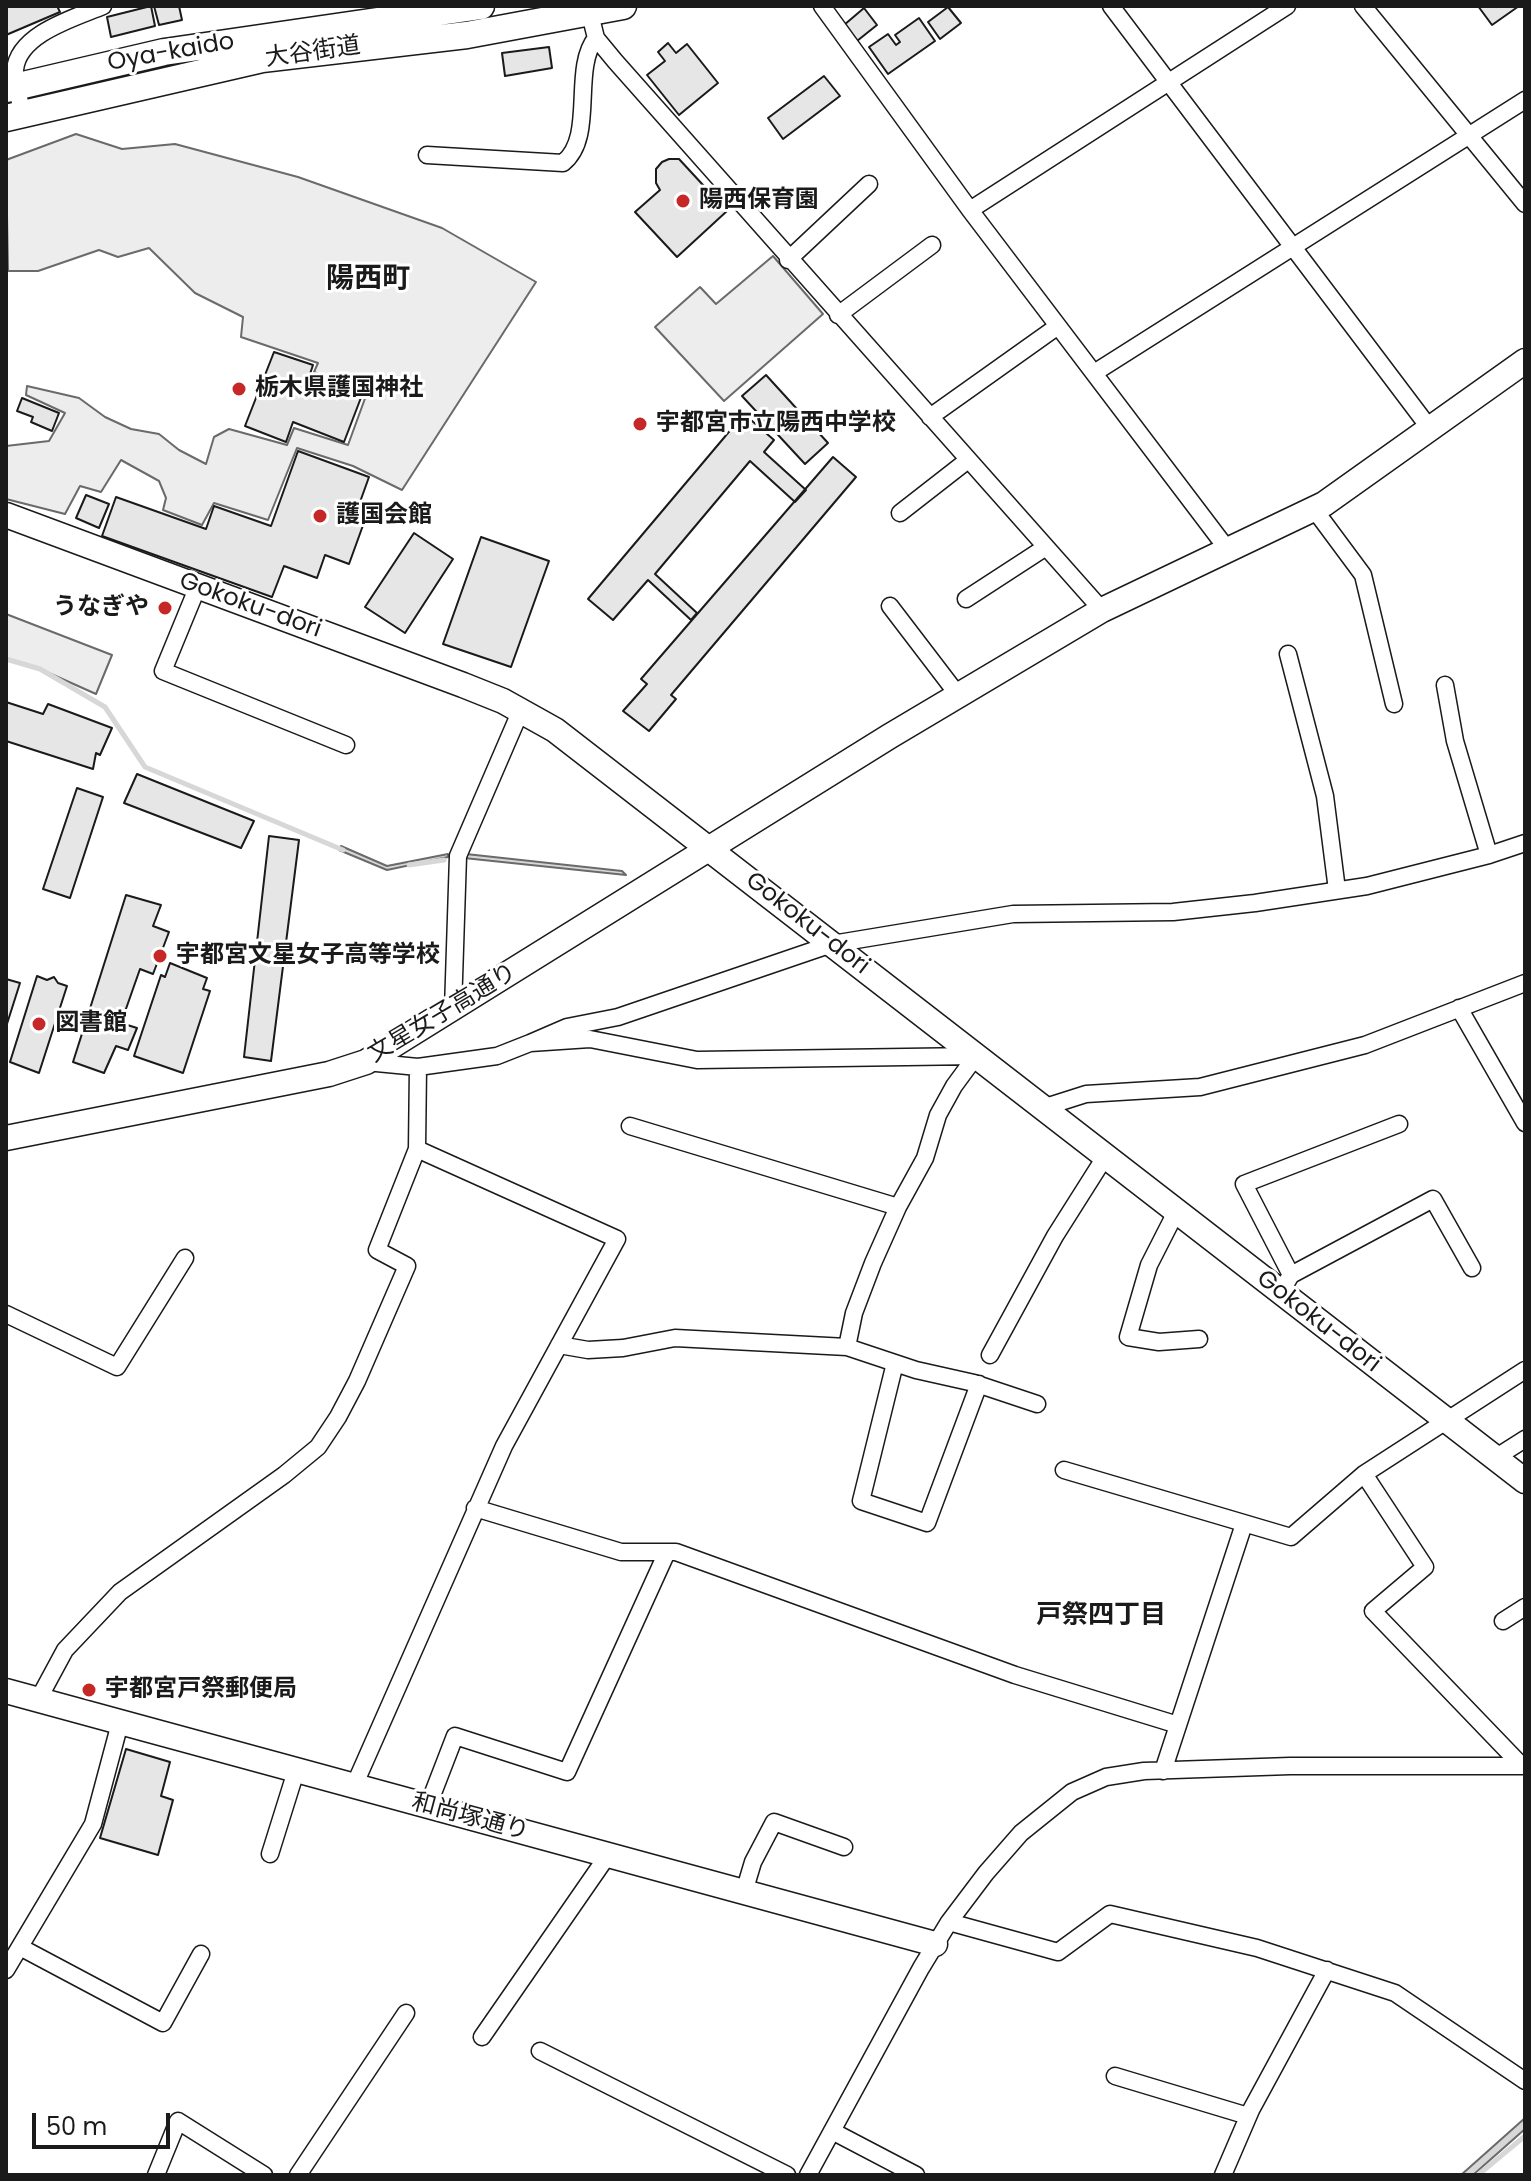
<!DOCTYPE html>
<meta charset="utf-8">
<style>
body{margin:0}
#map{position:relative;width:1531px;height:2181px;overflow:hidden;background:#fff;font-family:Poppins,sans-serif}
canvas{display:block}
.frame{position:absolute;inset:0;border:8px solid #1a1a1a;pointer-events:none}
.scale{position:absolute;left:32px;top:2113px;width:138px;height:36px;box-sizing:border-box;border:4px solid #1a1a1a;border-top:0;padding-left:10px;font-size:24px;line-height:28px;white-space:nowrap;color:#1a1a1a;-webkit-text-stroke:6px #fff;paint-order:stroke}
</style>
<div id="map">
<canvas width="1531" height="2181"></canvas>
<div class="frame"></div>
<div class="scale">50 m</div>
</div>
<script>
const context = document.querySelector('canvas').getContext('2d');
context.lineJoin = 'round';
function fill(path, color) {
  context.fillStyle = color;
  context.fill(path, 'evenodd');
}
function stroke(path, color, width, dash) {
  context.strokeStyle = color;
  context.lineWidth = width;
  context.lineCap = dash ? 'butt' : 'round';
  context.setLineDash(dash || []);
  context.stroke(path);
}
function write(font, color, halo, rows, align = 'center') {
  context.font = font + ' Poppins,"Noto Sans JP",sans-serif';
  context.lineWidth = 6;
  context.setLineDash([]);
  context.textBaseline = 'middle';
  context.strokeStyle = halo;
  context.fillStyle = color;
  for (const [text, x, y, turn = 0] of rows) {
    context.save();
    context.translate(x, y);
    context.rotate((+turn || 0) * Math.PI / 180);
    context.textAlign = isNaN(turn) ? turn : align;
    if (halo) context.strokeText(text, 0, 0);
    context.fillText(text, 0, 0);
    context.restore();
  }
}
const built = new Path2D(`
 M76,134l46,15 53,-5 123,33 144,51 94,54 -134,208 -49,-24 -56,-18 -29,72 -54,-17 -12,22 -39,-15 3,-12 -7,-17 -38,-21 -20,32 -21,-6 -15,28 -59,-15v-53l43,-5 16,-28 -39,-18 1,-9 52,12 26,19 26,12 28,5 20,16 27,14 8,-27 15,-8 58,16 7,-17 54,17 19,-52 -53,-21 4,-9 -77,-26 2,-20 -48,-24 -46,-45 -31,9 -19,-7 -61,21h-30l-2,-111z
 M773,256l50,58 -99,87 -69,-74 45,-40 16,17z
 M6,614l106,41 -16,39 -56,-25 -34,-10z`);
fill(built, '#ededed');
stroke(built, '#6a6a6a', 2);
const water = new Path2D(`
 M341,846l46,20 61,-12v3l-61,13 -48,-20z
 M466,854l156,17 4,4 -162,-17z
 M1525,2118v11l-52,46h-12z`);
fill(water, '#d7d7d7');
stroke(water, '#6a6a6a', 2);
stroke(new Path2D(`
 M6,659l34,10 65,38 40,60 198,83
 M409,865l35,-5
 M1478,2175l47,-39`), '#d7d7d7', 5);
const building = new Path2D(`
 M6,6h51l3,6 -54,23z
 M151,6l4,20 -44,11 -4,-20z
 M154,6h25l3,14 -23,5z
 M1478,6h41l-27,19z
 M948,7l13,16 -21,16 -12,-17z
 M864,8l13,17 -20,16 -13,-16z
 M919,18l16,23 -47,33 -19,-27 19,-13 8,11 4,-3 -5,-7z
 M668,43l8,10 11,-9 31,39 -39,32 -32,-40 18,-14 -7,-9z
 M549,47l3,21 -47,8 -3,-23z
 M824,76l16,20 -57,43 -15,-21z
 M669,159h10l48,52 -50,46 -42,-45 25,-22 -4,-7v-14l6,-7z
 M274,352l39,13 -3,9 52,21 -18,47 -51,-20 -7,20 -41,-16z
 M766,375l62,68 -23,21 -63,-68z
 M22,398l37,15 -7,18 -21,-9 2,-5 -16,-6z
 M744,414l30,26 -10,12 42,38 -11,12 -45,-41 -95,113 42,39 -6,7 -43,-40 -35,40 -25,-21z
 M298,451l71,26 -9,25 10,4 -21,58 -24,-9 -8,23 -33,-12 -12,31 -170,-61 14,-39 90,32 8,-23 57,20z
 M833,457l23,20 -185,218 5,4 -27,32 -26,-20 24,-27 -6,-5z
 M86,495l23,9 -10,24 -23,-10z
 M414,533l39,26 -48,74 -40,-26z
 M481,537l68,24 -38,106 -68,-23z
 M6,702l37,12 5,-10 64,24 -12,27 -4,-2 -3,16 -87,-28z
 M137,774l117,47 -13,27 -117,-45z
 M77,788l26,9 -33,101 -27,-9z
 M269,836l30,4 -28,221 -27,-4z
 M126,895l35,10 -8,21 16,6 -16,42 -13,-5 -19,54 16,5 -9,22 -12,-4 -12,27 -31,-11z
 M170,963l37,15 -4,11 7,2 -27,82 -49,-17 27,-81 4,2z
 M37,976l10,4 7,-3 4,6 9,3 -28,87 -29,-11z
 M6,979l14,4 -14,44z
 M126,1749l44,13 -9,34 12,4 -15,55 -58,-17z`);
fill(building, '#e6e6e6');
stroke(building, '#1a1a1a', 2);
const street = new Path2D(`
 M588,6l8,32 19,23 487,549
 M822,6l148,204 258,340
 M1111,6l320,424
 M1363,6l162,198
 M23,114c-3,-14 -9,-29 -8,-44 3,-36 59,-52 88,-64
 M427,155l136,8c33,-26 8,-94 33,-125
 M970,210l317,-204
 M788,260l81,-76
 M838,315l94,-70
 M1094,373l431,-273
 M930,417l128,-91
 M1314,509l49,66 31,129
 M900,513l68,-53
 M198,586l-35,85 183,74
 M966,599l80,-52
 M890,606l68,89
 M1288,654l37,142 12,94
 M1445,685l10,56 34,114
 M1459,1008l66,115
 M453,1009l5,-153 63,-146
 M530,1043l37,-16 51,-10 214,-73 181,-30 160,-2 82,-9 112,-17 122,-31 36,-12
 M366,1062l52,5 79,-11 33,-13 60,-4 107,21 279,-4
 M1042,1108l44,-14 114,-7 165,-42 160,-62
 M630,1126l268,81
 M1176,1212l-27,53 -21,72 31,5 40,-3
 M1291,1275l142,-76 39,69
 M1280,1293l11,-18 -47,-91 155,-60
 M6,1314l111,53 68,-109
 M559,1345l29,5 35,-2 52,-10 172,9 69,23 58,13 63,21
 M847,1347l7,-34 19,-50 25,-56 27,-49 13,-43 16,-29 22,-30
 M990,1355l65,-119 50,-79
 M895,1363l-34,138 66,22 52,-139
 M1495,1458l30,-19
 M1064,1470l227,67 73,-63 161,-104
 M1364,1474l61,93 -52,44 149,155
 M475,1508l146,44h55l339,123 163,50
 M1503,1621l22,-14
 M38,1700l27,-50 55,-58 164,-117 34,-28 20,-30 19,-36 50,-115 -30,-16 40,-101
 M1163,1771l81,-247
 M354,1786l150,-340 113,-207 -200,-90 1,-82
 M428,1806l27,-70 112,36 100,-220
 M270,1854l26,-83
 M744,1892l9,-30 21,-40 70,25
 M949,1922l109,30 52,-38 147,34 138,45 130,88
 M20,1947l143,76 38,-69
 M6,1970l87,-146 27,-101
 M482,2037l126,-182
 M540,2051l247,124
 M1115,2076l133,40
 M832,2131l84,44
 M156,2175l22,-54 86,54
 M298,2175l108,-162
 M808,2175l113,-207 28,-46 37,-49 35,-40 51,-41 34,-15 38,-6 146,-5h235
 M1223,2175l28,-65 76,-140`);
const secondary = new Path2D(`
 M6,515l457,170 40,16 52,29 970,751
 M6,1138l323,-64 37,-12 524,-326 212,-126 222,-106 201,-143
 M6,1691l929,253`);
const primary = new Path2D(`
 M6,89l158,-37 317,-46
 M6,118l256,-59 205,-24 156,-29`);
stroke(street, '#1a1a1a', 19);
stroke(secondary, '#1a1a1a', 27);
stroke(primary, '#1a1a1a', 29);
stroke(street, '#fff', 16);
stroke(secondary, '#fff', 24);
stroke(primary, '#fff', 26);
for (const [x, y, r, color] of [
 [683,201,8,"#c62828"],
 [239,389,8,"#c62828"],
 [640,424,8,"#c62828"],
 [320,516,8,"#c62828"],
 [165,608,8,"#c62828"],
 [160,956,8,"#c62828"],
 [39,1024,8,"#c62828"],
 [89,1690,8,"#c62828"]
]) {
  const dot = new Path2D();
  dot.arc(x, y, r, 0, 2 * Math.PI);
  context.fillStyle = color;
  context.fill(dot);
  stroke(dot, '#fff', 3);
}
write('24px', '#1a1a1a', '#fff', [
 ["Oya-kaido",171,53,-10],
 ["大谷街道",313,53,-8],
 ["Gokoku-dori",250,606,20],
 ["Gokoku-dori",807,924,38],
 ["文星女子高通り",443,1014,-31],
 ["Gokoku-dori",1318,1322,38],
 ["和尚塚通り",470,1818,15]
]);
write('bold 24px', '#1a1a1a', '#fff', [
 ["陽西保育園",699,201],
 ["栃木県護国神社",255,389],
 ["宇都宮市立陽西中学校",656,424],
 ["護国会館",336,516],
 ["うなぎや",149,608,"right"],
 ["宇都宮文星女子高等学校",176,956],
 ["図書館",55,1024],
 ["宇都宮戸祭郵便局",105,1690]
], 'left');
write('bold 26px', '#1a1a1a', '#fff', [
 ["戸祭四丁目",1101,1616]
]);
write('bold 28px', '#1a1a1a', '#fff', [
 ["陽西町",368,280]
]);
</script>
